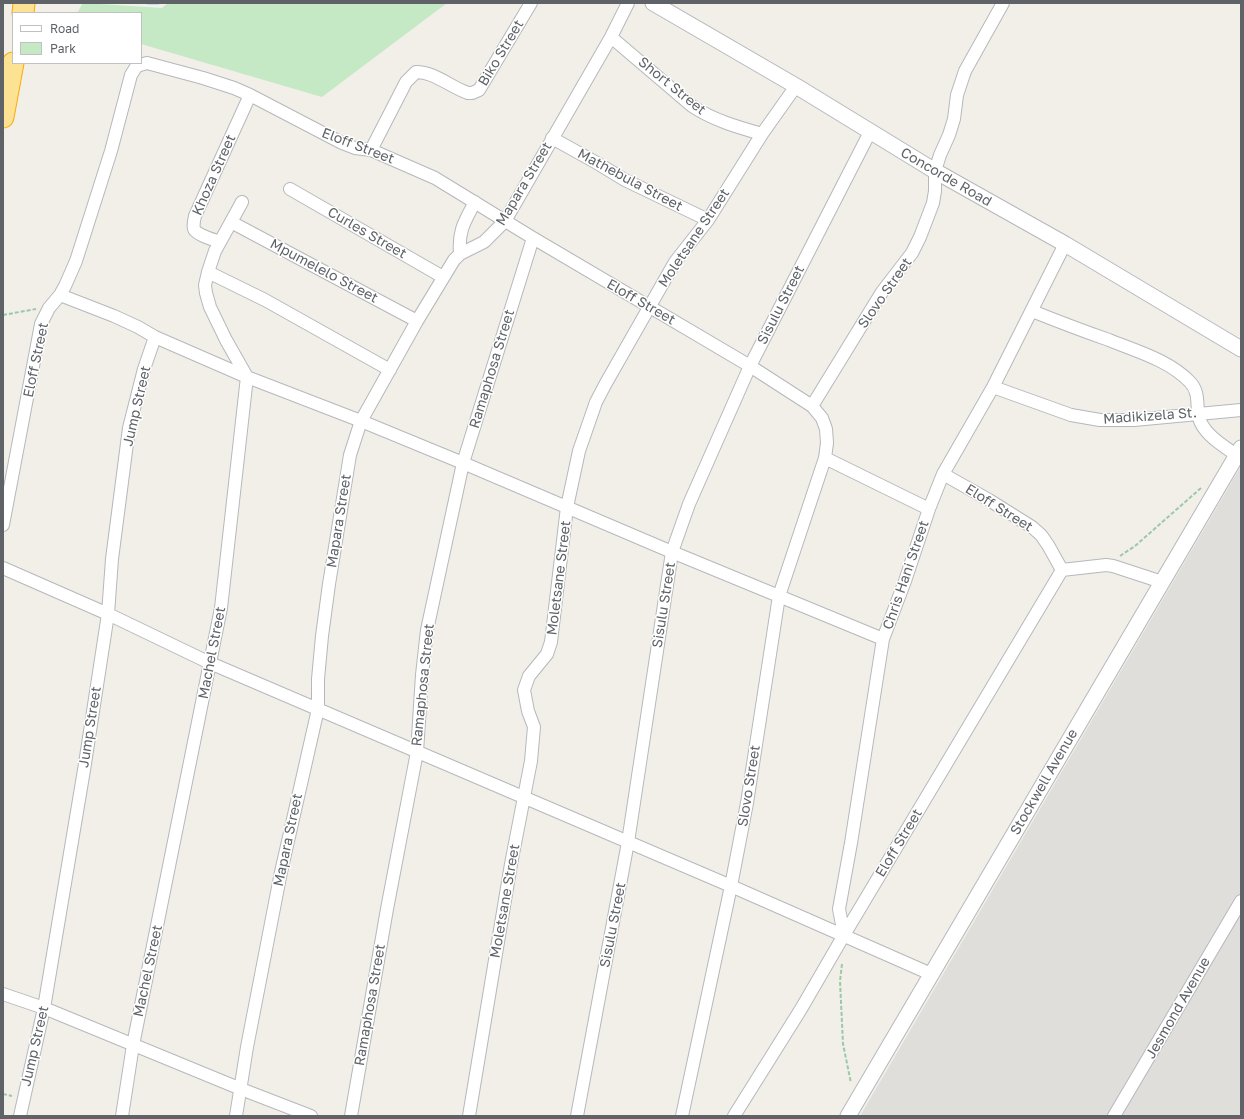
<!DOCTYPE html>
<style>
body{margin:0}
#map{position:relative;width:1244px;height:1119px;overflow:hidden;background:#f1efe8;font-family:"Golos Text",sans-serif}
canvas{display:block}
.frame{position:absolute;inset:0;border:4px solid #5f6368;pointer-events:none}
.legend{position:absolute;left:12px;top:12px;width:130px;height:52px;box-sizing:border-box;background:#fff;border:1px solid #bfc1c3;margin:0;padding:5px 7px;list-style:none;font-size:12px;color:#5f6368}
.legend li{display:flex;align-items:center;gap:8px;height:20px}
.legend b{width:20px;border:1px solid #bfc1c3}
</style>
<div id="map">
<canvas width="1244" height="1119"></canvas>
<div class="frame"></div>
<ul class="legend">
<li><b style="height:5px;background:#fff"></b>Road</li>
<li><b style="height:11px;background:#c5e8c5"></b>Park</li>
</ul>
</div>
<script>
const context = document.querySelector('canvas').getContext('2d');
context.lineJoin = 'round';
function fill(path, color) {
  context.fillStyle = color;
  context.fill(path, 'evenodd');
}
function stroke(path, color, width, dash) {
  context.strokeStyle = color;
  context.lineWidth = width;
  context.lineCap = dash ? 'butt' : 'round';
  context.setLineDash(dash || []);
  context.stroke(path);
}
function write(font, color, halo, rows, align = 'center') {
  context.font = font + ' "Golos Text",sans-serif';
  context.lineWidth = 3;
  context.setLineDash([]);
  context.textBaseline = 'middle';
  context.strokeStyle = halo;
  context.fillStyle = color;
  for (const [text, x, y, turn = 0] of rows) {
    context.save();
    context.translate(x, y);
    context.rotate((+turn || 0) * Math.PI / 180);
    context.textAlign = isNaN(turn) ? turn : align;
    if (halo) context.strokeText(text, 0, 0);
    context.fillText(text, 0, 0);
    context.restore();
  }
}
fill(new Path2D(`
 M1241,466v650h-381z`), '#e0deda');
fill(new Path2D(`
 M83,3l79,5 6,-5h279l-125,94 -181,-53v-31h-64z`), '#c5e8c5');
stroke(new Path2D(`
 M148,3h10`), '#aadaff', 3.5);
const minor = new Path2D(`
 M611,37l81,69c21,14 45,21 70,28
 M552,138l45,25 28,17 83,40
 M371,150l35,-68 10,-10c19,0 34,15 52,21h4l7,-3 52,-87
 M290,189l153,88
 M231,222l186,99
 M220,242c-6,-2 -25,-8 -26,-13 -1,-4 0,-9 1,-13l55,-121
 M460,254c-2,-24 5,-33 15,-52
 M208,272l57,28 125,70
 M60,295l54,21 24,11 17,10 92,40 114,44 102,42 209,89 211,87
 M1032,311c25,10 51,20 77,29 27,11 60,20 81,42 12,13 4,27 11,41 7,14 23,23 35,32
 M993,387l78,28 29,5h34l107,-10
 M812,406l70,-114 30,-39 8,-16 13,-34 2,-12v-20l5,-16 9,-20 5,-16 3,-24 8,-24 38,-68
 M943,474l46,26 43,27 9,8 7,10 14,25 44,-5 7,1 49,16
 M3,525l38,-201 8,-16 11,-13 5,-9 11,-25 35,-110 20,-76 5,-8 4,-2 7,-2 56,15 31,10 16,7 92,48 13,5 16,2 64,28 98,60 217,128 62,40 10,12 4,11 1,14 -2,15 104,51
 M3,568l105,46 102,49 521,223 200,88
 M844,935l-5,-26 12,-66 32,-204 22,-58 24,-72 14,-35 50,-87 72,-143
 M3,994l41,14 197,81 70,27
 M20,1116l24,-108 40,-238 24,-156 4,-55 17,-131 15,-59 11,-32
 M122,1116l11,-71 88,-437 26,-231 -21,-37 -16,-33 -4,-14 -1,-8 3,-13 7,-21 27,-49
 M236,1116l11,-69 34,-175 37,-163v-30l4,-43 7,-52 21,-129 11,-34 56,-100 37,-61 6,-6 24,-12 21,-21 106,-184 17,-34
 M351,1116l36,-207 30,-157 5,-77 5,-45 36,-167 70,-225
 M469,1116l42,-252 20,-103 3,-34 -6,-16 -4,-21 5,-14 18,-22 4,-12 16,-135 12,-56 17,-49 10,-19 69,-121 33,-42 54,-86 34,-48
 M577,1116l51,-274 44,-290 17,-48 61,-138 120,-234
 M682,1116l49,-230 16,-83 32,-207 46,-138
 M734,1116l67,-107 43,-74 218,-365
 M1114,1116l127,-215`);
const tertiary = new Path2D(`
 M653,3l143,83 139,85 130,73 176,105
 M848,1116l393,-668`);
const motorway = new Path2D(`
 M23,13l1,-10
 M3,117l10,-54`);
stroke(minor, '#b5b8bc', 14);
stroke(tertiary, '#b5b8bc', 17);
stroke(motorway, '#f9ab00', 23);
stroke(new Path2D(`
 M3,315l33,-6
 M1120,556l15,-10 66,-58
 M842,964l-2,17 3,63 8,39
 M3,1094l9,2`), '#9cc7a9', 2, [4, 2]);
stroke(minor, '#fff', 12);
stroke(tertiary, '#fff', 15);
stroke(motorway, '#fde293', 21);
write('14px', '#5f6368', '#fff', [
 ["Biko Street",501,53,-59],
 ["Short Street",672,86,39],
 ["Eloff Street",358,146,21],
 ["Khoza Street",214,175,-66],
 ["Concorde Road",946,177,30],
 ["Mathebula Street",630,180,28],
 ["Mapara Street",524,184,-59],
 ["Curles Street",367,233,30],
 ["Moletsane Street",694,238,-56],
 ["Mpumelelo Street",324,271,28],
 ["Slovo Street",885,293,-55],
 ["Eloff Street",641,302,30],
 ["Sisulu Street",781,305,-63],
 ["Eloff Street",36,360,-78],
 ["Ramaphosa Street",492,369,-73],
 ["Jump Street",137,406,-77],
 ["Madikizela St.",1150,416,-4],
 ["Eloff Street",999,508,32],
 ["Mapara Street",339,521,-81],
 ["Chris Hani Street",906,575,-71],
 ["Moletsane Street",559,578,-83],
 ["Sisulu Street",664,605,-81],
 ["Machel Street",212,653,-79],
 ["Ramaphosa Street",423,685,-84],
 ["Jump Street",90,727,-81],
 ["Stockwell Avenue",1044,782,-60],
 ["Slovo Street",749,786,-81],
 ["Mapara Street",288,840,-78],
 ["Eloff Street",899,843,-59],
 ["Moletsane Street",505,901,-80],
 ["Sisulu Street",613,925,-79],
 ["Machel Street",148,971,-78],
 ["Ramaphosa Street",370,1005,-80],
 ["Jesmond Avenue",1178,1008,-60],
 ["Jump Street",35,1046,-77]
]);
</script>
